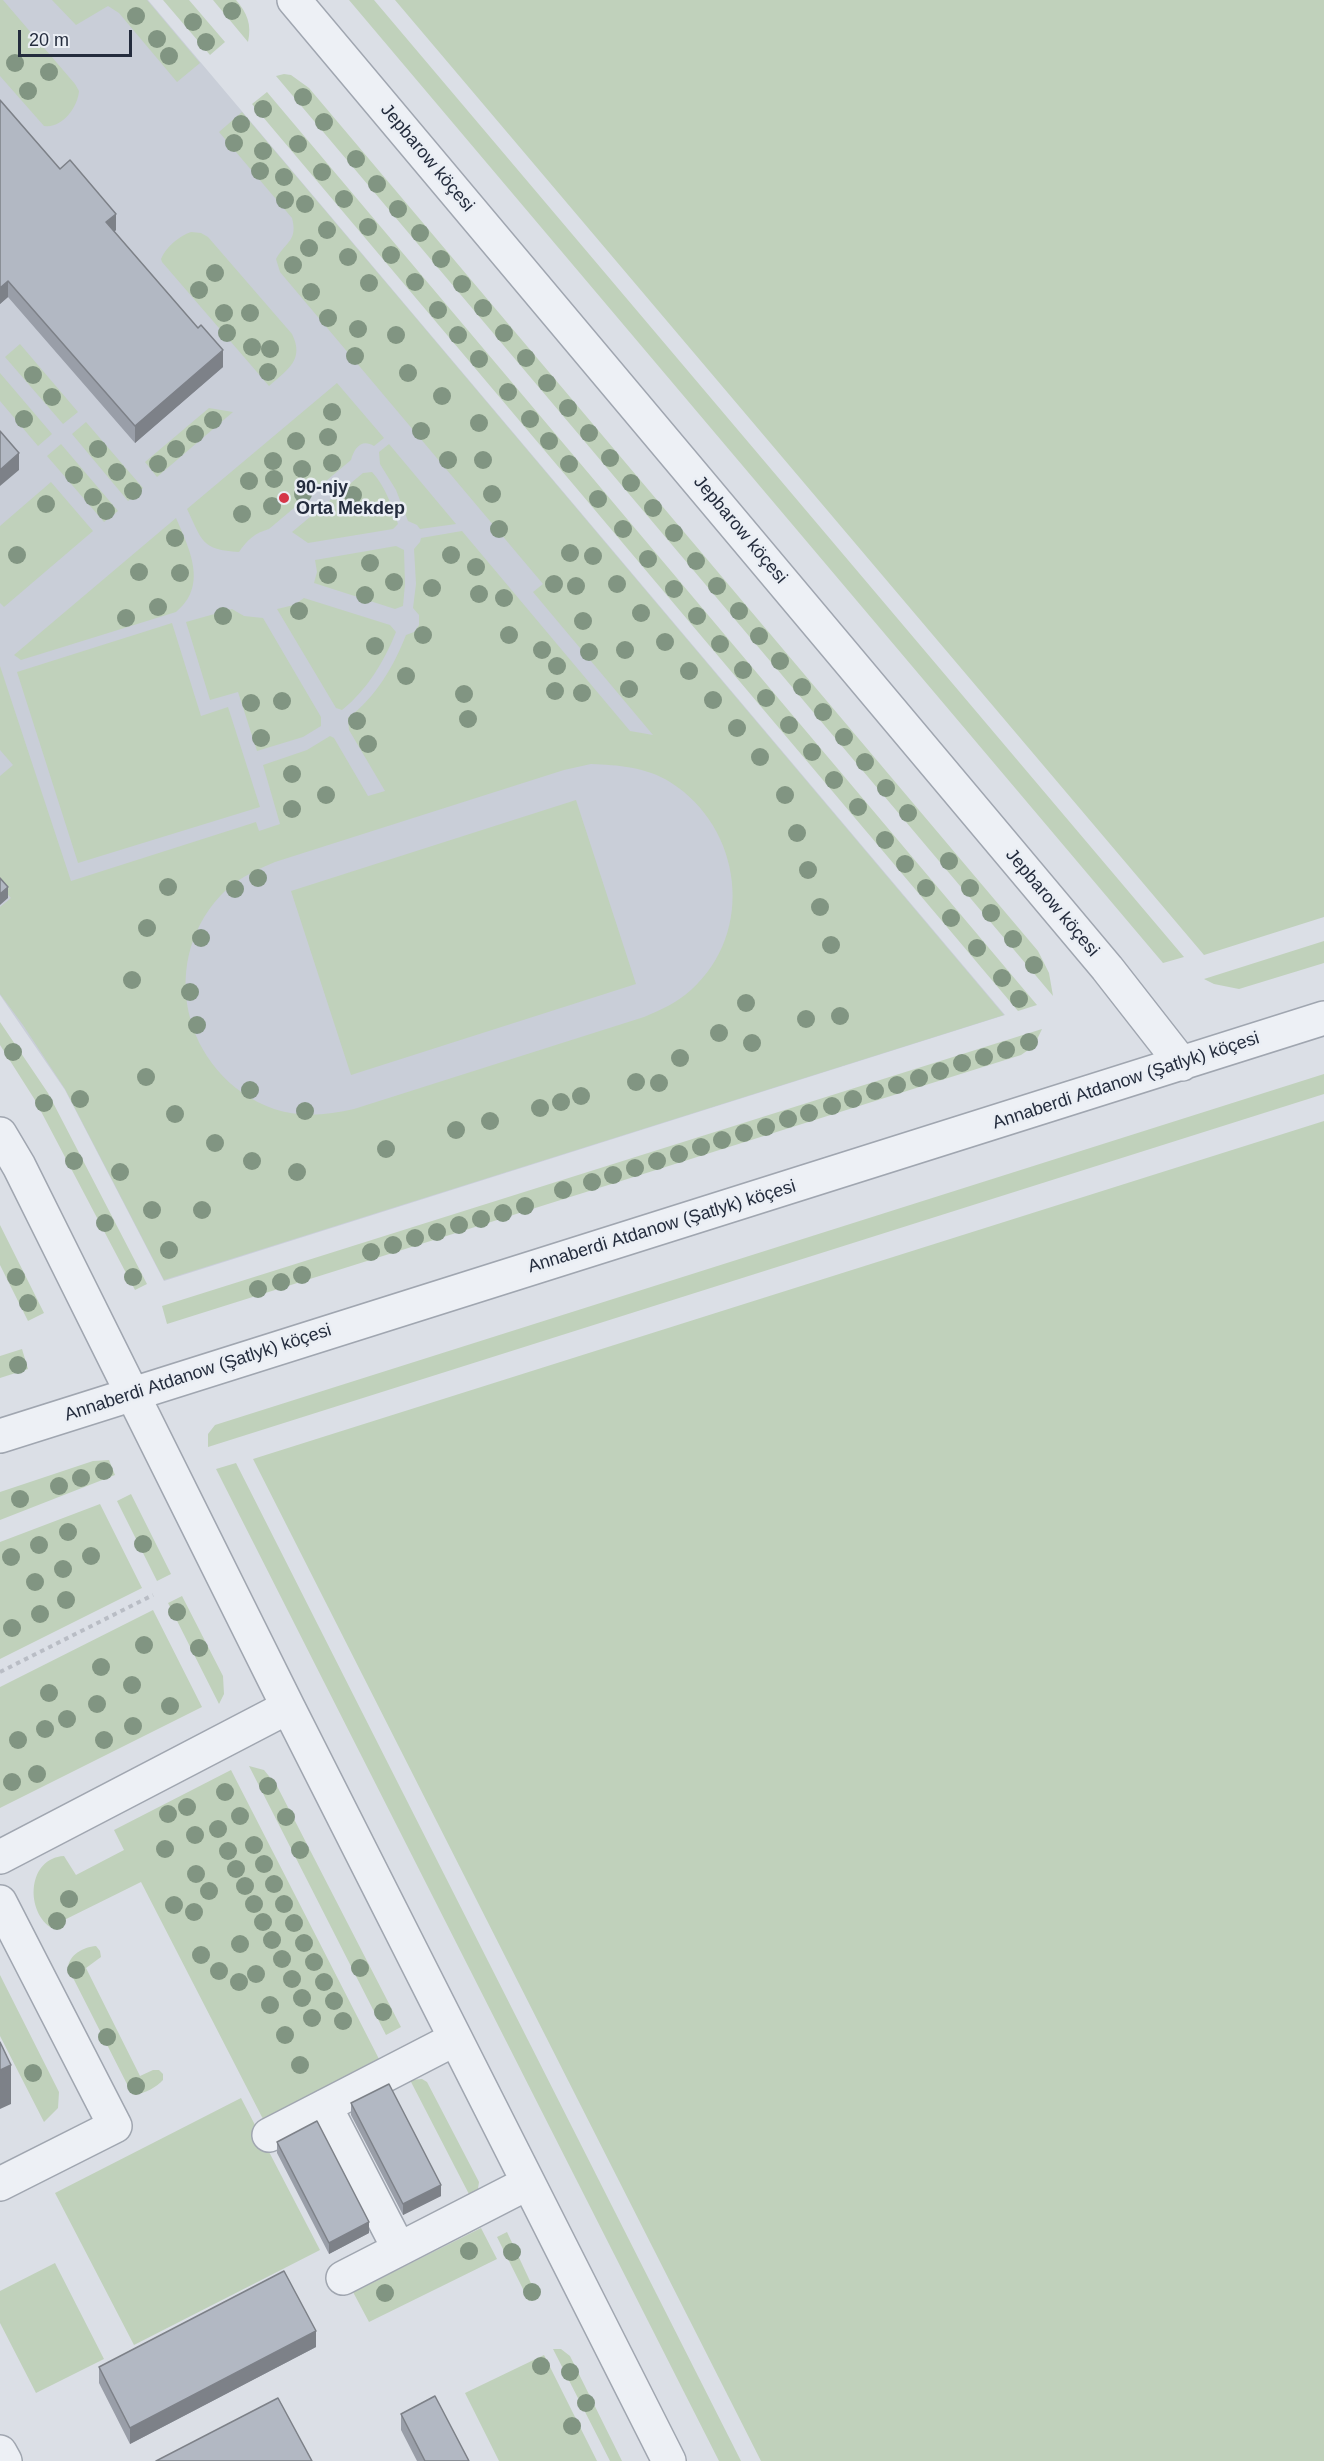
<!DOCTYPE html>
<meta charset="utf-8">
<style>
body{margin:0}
#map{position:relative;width:1324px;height:2461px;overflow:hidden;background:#dbdfe6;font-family:Helvetica,sans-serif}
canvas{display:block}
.scale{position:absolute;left:18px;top:30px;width:114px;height:27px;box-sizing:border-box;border:3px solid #242c3d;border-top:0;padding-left:8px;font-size:18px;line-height:21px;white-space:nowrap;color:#242c3d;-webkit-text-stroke:4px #eaeef4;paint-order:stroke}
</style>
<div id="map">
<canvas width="1324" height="2461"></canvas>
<div class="scale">20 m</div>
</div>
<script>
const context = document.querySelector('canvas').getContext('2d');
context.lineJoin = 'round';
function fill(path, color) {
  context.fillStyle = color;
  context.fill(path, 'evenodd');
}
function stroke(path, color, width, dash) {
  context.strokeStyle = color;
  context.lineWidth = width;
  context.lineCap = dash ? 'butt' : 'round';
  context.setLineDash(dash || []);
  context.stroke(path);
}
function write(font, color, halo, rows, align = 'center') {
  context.font = font + ' Helvetica,sans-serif';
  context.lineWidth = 5;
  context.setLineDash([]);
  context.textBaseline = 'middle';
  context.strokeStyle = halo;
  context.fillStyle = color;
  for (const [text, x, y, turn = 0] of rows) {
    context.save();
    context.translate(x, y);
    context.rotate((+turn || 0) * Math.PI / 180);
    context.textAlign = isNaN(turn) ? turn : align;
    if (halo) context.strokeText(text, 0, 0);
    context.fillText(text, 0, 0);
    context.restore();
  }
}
fill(new Path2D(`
 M0,0h148l857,1015 -841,266 -99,-191 -65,-95z`), '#c9ced8');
fill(new Path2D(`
 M0,0h3l72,84 4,7c-1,16 -17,38 -35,35l-44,-50z
 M52,0h95l53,63 -23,19 -58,-69 -11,-7 -32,19z
 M163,0h26l36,42 -15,13z
 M213,0h23c11,13 16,24 12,42z
 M349,0h25l810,957 -21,6z
 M395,0h929v917l-120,38z
 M284,74l7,1 18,13 729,863 11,22 4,23 -777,-920z
 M267,92l770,913 -19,6 -766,-907z
 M242,112l762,903 -840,265 -99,-191 -42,-64 -23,-31v-87l11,-9 -11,-12v-110l13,-11 -13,-15v-84l71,215 185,-59 3,9 21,-7 -17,-59 44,-15 23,-14 4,2 34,58 17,-5 -36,-61 -1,-12c28,-21 46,-52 58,-83l8,-3 5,-7v-10l-6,-7 3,-24 -2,-35 6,-7 1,-4 41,-7 168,200 23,4 -120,-143 10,-8 -263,-312 -4,-13c10,-18 22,-18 16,-41l-73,-86zM591,764c27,1 55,3 79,18 72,45 86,150 21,208 -13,12 -30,20 -47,27l-290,92c-26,6 -54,9 -80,0 -93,-34 -119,-152 -47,-220 14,-12 31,-20 48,-27l289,-92z
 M191,232l10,1 7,4 84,97c13,26 -5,36 -23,52l-107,-124 -1,-3c5,-12 18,-23 30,-27z
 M20,344l58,68 -15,12 -58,-67z
 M0,373l52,61 -14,12 -38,-45z
 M337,383l47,55 -10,8c-12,-8 -20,2 -23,14l-82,69c-14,4 -22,11 -30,23 -38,-2 -37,-12 -52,-43z
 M209,408l24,4 -76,65 -12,-15z
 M86,422l57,66 -15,13 -56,-67z
 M61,444l57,67 -14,11 -57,-66z
 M389,444l67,80 -36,5 -3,-4 -9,-4 -12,-31 -16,-26 -1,-12z
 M372,472c13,14 20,34 26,52l-5,5 -85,14 -16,-11 71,-59z
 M51,482l42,49 -89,76 -4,-4v-77z
 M176,518c14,32 32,68 0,94l-155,48 -7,-5z
 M396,546l8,4 1,34 -2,22 -8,3 -81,-26 3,-11 -2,-12z
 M304,598l86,27 6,7c-12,30 -29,58 -54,78l-6,-2 -59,-99 17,-4z
 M232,609l12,7 19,2 58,99v9l-18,11 -46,14 -19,-59 -28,8 -24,-78z
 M172,623l29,93 27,-9 32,100 -182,56 -61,-191z
 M576,800l60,184 -285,91 -60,-184z
 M1324,941v22l-85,26 -25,-5 -10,-5z
 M0,1022l48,71 99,191 -12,6 -100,-190 -35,-55z
 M1042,1029l-8,17 -13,9 -854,269 -5,-18z
 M1324,1074v20l-1116,353v-13l7,-9z
 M1324,1121v1340h-563l-508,-1002z
 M0,1225l44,88 -16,8 -28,-56z
 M22,1349l6,20 -28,9v-22z
 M109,1460l6,15 -115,45v-28l93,-31z
 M236,1463l505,998h-22l-503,-992z
 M131,1494l40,80 -14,7 -40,-80z
 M100,1504l42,84 -142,71v-117z
 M182,1596l41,80 1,18 -5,10 -51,-101z
 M153,1610l49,97 -202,101v-121z
 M249,1766l15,4 13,16 124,241 -15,8z
 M231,1770l148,289 -116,60 -122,-237 -91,45c-25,-18 -22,-69 14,-71l12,19 48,-25 -10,-20z
 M96,1946l4,5 1,6 -15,11 54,108 13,-6h6l4,4v6c-6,7 -18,13 -28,15l-5,-5 -62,-122c1,-13 15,-21 28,-22z
 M0,1975l59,117 -1,16 -14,14 -44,-86z
 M422,2079l5,3 52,100 -1,7 -7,9 -61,-118z
 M241,2098l79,152 -186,95 -79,-152z
 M481,2228l16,31 -128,63 -16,-30z
 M507,2232l30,64 -8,5 -32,-64z
 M55,2263l49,96 -68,34 -36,-70v-32z
 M553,2349h8l9,7 52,105h-12z
 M544,2355l53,106h-98l-34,-68z`), '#c0d1bb');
const minor = new Path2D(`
 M294,0l813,968 75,96
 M0,1134l19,32 269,541 381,754
 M0,1436l1324,-418
 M0,1857l288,-150
 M0,1902l115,224 -115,58
 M325,2106l74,143
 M269,2135l186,-96
 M343,2278l185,-95
 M0,2452l5,9`);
stroke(minor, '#a0a6b0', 36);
stroke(new Path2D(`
 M0,1672l153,-77`), '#b9bdc5', 4, [4.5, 4.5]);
stroke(minor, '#edf0f5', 33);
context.fillStyle = '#819582';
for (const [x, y] of [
 [232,11],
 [136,16],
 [193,22],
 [157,39],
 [206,42],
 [169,56],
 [15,63],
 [49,72],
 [28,91],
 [303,97],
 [263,109],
 [324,122],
 [241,124],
 [234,143],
 [298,144],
 [263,151],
 [356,159],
 [260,171],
 [322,172],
 [284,177],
 [377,184],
 [344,199],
 [285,200],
 [305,204],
 [398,209],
 [368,227],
 [327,230],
 [420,233],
 [309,248],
 [391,255],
 [348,257],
 [441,259],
 [293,265],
 [215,273],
 [415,282],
 [369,283],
 [462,284],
 [199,290],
 [311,292],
 [483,308],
 [438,310],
 [224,313],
 [250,313],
 [328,318],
 [358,329],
 [227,333],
 [504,333],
 [396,335],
 [458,335],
 [252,347],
 [270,349],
 [355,356],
 [526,358],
 [479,359],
 [268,372],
 [408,373],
 [33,375],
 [547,383],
 [508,392],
 [442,396],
 [52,397],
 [568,408],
 [332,412],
 [24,419],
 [530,419],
 [213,420],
 [479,423],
 [421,431],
 [589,433],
 [195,434],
 [328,437],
 [296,441],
 [549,441],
 [98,449],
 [176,449],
 [610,458],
 [448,460],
 [483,460],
 [273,461],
 [332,463],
 [158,464],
 [569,464],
 [302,469],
 [117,472],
 [74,475],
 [274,479],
 [249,481],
 [631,483],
 [133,491],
 [303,494],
 [492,494],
 [353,495],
 [93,497],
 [598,499],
 [46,504],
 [272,506],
 [653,508],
 [106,511],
 [242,514],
 [499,529],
 [623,529],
 [674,533],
 [175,538],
 [570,553],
 [17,555],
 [451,555],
 [593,556],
 [648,559],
 [696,561],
 [370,563],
 [476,567],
 [139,572],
 [180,573],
 [328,575],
 [394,582],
 [554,584],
 [617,584],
 [576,586],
 [717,586],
 [432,588],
 [674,589],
 [479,594],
 [365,595],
 [504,598],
 [158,607],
 [299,611],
 [739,611],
 [641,613],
 [223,616],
 [697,616],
 [126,618],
 [583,621],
 [423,635],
 [509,635],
 [759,636],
 [665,642],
 [720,644],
 [375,646],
 [542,650],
 [625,650],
 [589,652],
 [780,661],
 [557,666],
 [743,670],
 [689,671],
 [406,676],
 [802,687],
 [629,689],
 [555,691],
 [582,693],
 [464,694],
 [766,698],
 [713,700],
 [282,701],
 [251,703],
 [823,712],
 [468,719],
 [357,721],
 [789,725],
 [737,728],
 [844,737],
 [261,738],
 [368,744],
 [812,752],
 [760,757],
 [865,762],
 [292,774],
 [834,780],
 [886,788],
 [326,795],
 [785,795],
 [858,807],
 [292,809],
 [908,813],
 [797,833],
 [885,840],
 [949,861],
 [905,864],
 [808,870],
 [258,878],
 [168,887],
 [926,888],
 [970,888],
 [235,889],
 [820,907],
 [991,913],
 [951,918],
 [147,928],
 [201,938],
 [1013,939],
 [831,945],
 [977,948],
 [1034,965],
 [1002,978],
 [132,980],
 [190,992],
 [1019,999],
 [746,1003],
 [840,1016],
 [806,1019],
 [197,1025],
 [719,1033],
 [1029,1042],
 [752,1043],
 [1006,1050],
 [13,1052],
 [984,1057],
 [680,1058],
 [962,1063],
 [940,1071],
 [146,1077],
 [919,1078],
 [636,1082],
 [659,1083],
 [897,1085],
 [250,1090],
 [875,1091],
 [581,1096],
 [80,1099],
 [853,1099],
 [561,1102],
 [44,1103],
 [832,1106],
 [540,1108],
 [305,1111],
 [809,1113],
 [175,1114],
 [788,1119],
 [490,1121],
 [766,1127],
 [456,1130],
 [744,1133],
 [722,1140],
 [215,1143],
 [701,1147],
 [386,1149],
 [679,1154],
 [74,1161],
 [252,1161],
 [657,1161],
 [635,1168],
 [120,1172],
 [297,1172],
 [613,1175],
 [592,1182],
 [563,1190],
 [525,1206],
 [152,1210],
 [202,1210],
 [503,1213],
 [481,1219],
 [105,1223],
 [459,1225],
 [437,1232],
 [415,1238],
 [393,1245],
 [169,1250],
 [371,1252],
 [302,1275],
 [16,1277],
 [133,1277],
 [281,1282],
 [258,1289],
 [28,1303],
 [18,1365],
 [104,1471],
 [81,1478],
 [59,1486],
 [20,1499],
 [68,1532],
 [143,1544],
 [39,1545],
 [91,1556],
 [11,1557],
 [63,1569],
 [35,1582],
 [66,1600],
 [177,1612],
 [40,1614],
 [12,1628],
 [144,1645],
 [199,1648],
 [101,1667],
 [132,1685],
 [49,1693],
 [97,1704],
 [170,1706],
 [67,1719],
 [133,1726],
 [45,1729],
 [18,1740],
 [104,1740],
 [37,1774],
 [12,1782],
 [268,1786],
 [225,1792],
 [187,1807],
 [168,1814],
 [240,1816],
 [286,1817],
 [218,1829],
 [195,1835],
 [254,1845],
 [165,1849],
 [300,1850],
 [228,1851],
 [264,1864],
 [236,1869],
 [196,1874],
 [274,1884],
 [245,1886],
 [209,1891],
 [69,1899],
 [254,1904],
 [284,1904],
 [174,1905],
 [194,1912],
 [57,1921],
 [263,1922],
 [294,1923],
 [272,1940],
 [304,1943],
 [240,1944],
 [201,1955],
 [282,1959],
 [314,1962],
 [360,1968],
 [76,1970],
 [219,1971],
 [256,1974],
 [292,1979],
 [239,1982],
 [324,1982],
 [302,1998],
 [334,2001],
 [270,2005],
 [383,2012],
 [312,2018],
 [343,2021],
 [285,2035],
 [107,2037],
 [300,2065],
 [33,2073],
 [136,2086],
 [469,2251],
 [512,2252],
 [532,2292],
 [385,2293],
 [541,2366],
 [570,2372],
 [586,2403],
 [572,2426]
]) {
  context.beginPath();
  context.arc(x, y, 9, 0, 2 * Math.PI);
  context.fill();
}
fill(new Path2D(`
 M0,100l60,69 56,61 -2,2 109,135 -88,76 -127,-146 -8,7z
 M351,2103l90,93 -38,19 -52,-100z
 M277,2142l92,91 -40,21 -52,-101z
 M316,2347l-186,97 -31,-61v-16z
 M401,2414l68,47h-52l-16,-31z`), '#999ea8');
fill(new Path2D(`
 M116,214v16l-10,9v-17z
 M8,281v16l-8,7v-16z
 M223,350v17l-88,76v-17z
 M19,453v17l-19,16v-16z
 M8,887v11l-8,7v-11z
 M11,2065v39l-11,5v-39z
 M441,2185v11l-38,19v-11z
 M369,2222v11l-40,21v-11z
 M316,2331v16l-186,97v-16z`), '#7d8188');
const building = new Path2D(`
 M0,100l60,69 10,-9 46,54 -10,8 92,106 3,-3 22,25 -88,76 -127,-145 -8,7z
 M0,431l19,22 -19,17z
 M0,878l8,9 -8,7z
 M0,2042l11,23 -11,5z
 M389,2084l52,101 -38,19 -52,-101z
 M317,2121l52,101 -40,21 -52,-101z
 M284,2271l32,60 -186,97 -31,-61z
 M435,2396l34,65h-44l-24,-47z
 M278,2398l34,63h-156z`);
fill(building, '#b2b8c3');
stroke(building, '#7d8188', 1.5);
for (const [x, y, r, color] of [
 [284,498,6,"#d53647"]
]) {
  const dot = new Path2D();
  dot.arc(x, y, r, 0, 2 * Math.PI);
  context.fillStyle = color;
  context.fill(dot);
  stroke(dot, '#eaeef4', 2);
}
write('18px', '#242c3d', '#eaeef4', [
 ["Jepbarow köçesi",427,158,50],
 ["Jepbarow köçesi",740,530,50],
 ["Jepbarow köçesi",1052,903,50],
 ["Annaberdi Atdanow (Şatlyk) köçesi",1126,1081,-18],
 ["Annaberdi Atdanow (Şatlyk) köçesi",662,1227,-17],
 ["Annaberdi Atdanow (Şatlyk) köçesi",198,1373,-18]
]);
write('bold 18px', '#242c3d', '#eaeef4', [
 ["90-njy",296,488],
 ["Orta Mekdep",296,509]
], 'left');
</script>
